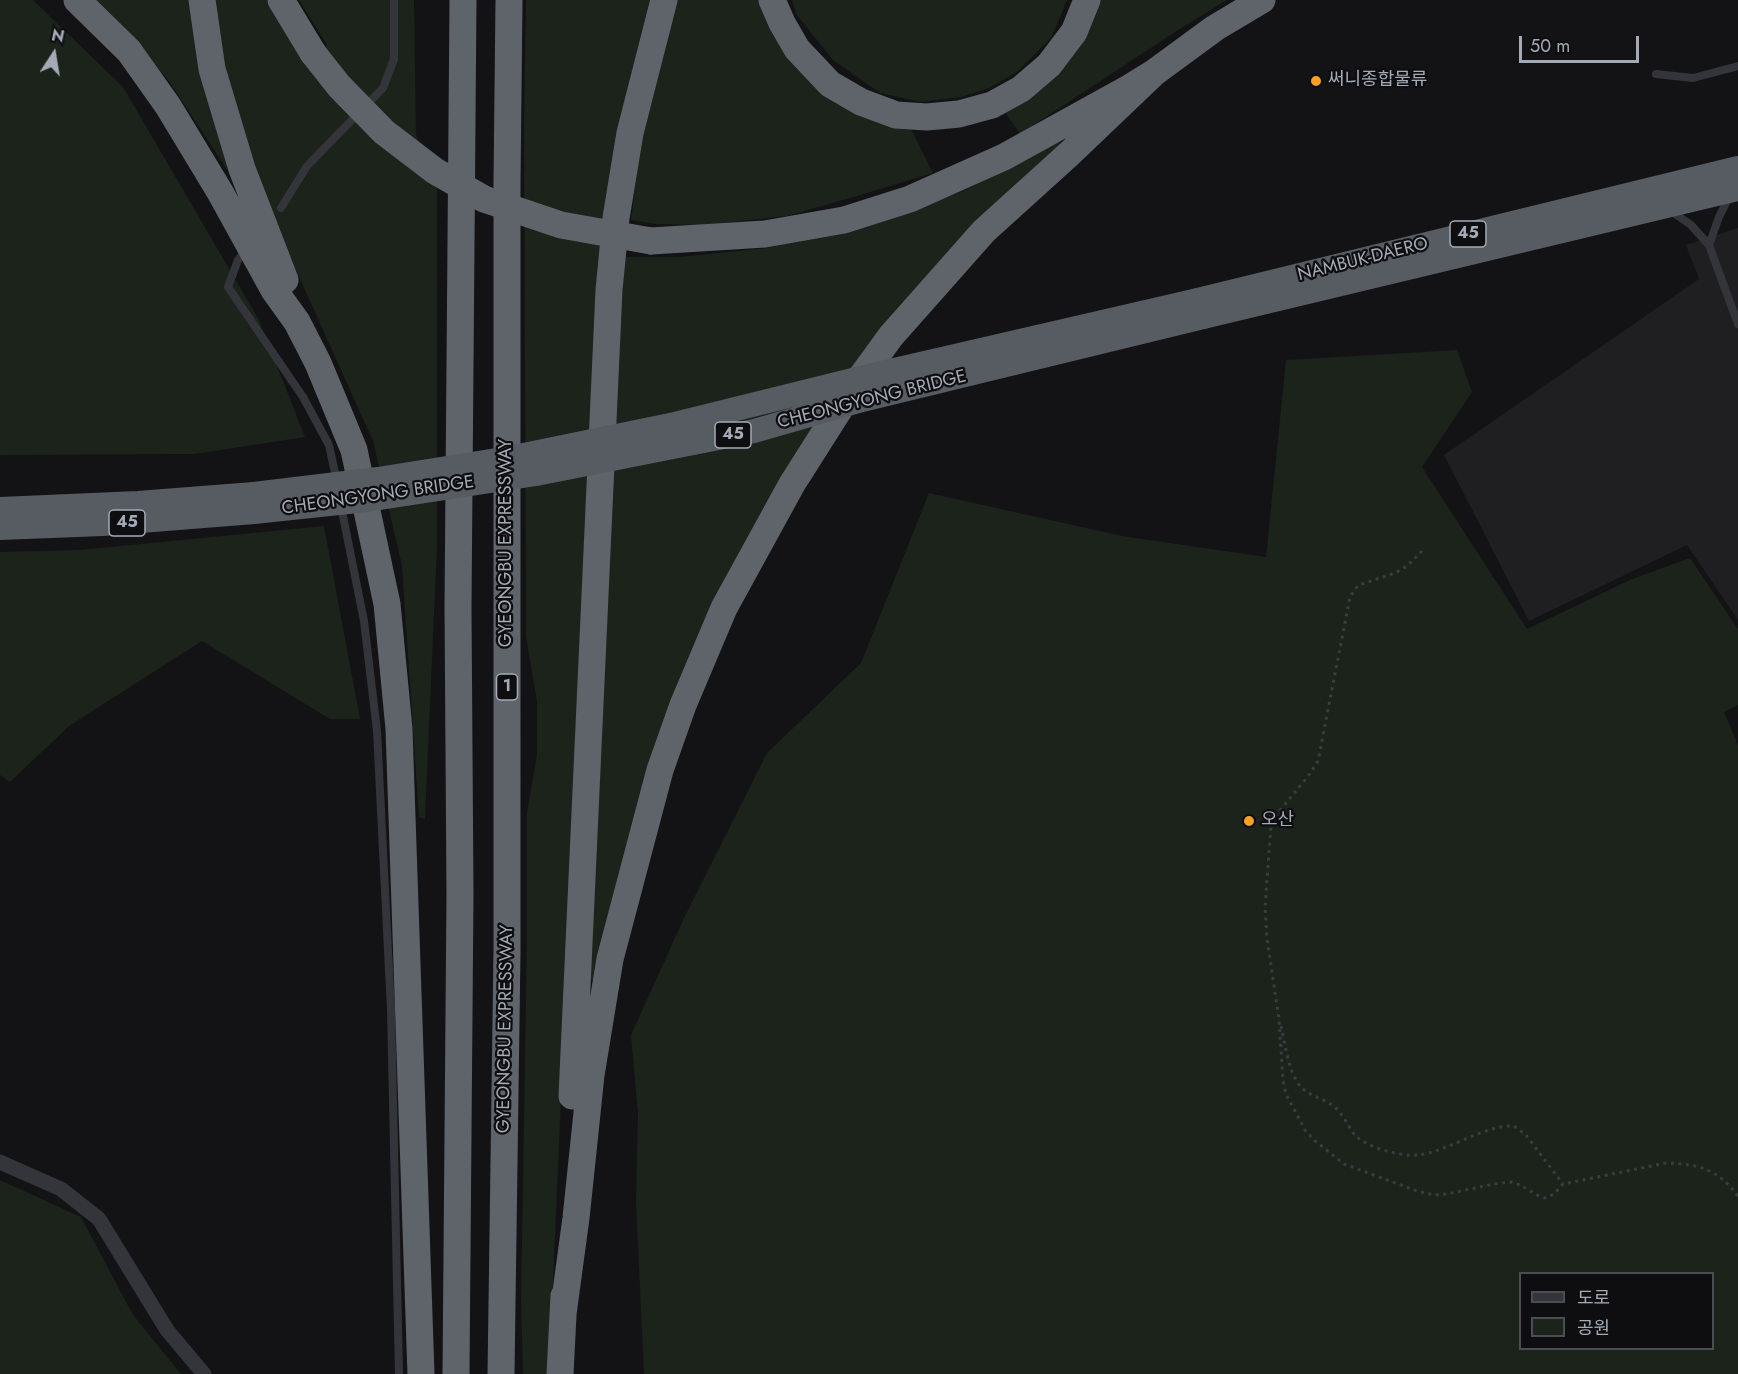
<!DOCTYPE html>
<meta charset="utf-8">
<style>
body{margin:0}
#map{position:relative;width:1738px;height:1374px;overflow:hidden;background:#131315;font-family:Jost,"Noto Sans KR",sans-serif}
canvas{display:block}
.legend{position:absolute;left:1519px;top:1272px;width:195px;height:78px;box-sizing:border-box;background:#0e0e10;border:2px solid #4a4d52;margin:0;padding:8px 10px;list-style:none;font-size:18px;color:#a4abb6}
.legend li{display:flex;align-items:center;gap:12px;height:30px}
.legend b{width:30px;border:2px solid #4a4d52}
.north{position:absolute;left:24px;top:24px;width:60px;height:60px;-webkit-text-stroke:4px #0e0e10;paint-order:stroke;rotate:12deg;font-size:16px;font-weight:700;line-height:24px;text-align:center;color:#a4abb6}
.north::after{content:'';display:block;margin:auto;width:21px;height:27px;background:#a4abb6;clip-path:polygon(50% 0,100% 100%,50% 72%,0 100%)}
.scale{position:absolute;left:1519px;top:36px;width:120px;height:27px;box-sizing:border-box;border:3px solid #a4abb6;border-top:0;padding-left:8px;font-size:18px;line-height:21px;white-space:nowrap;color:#a4abb6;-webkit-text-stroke:4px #0e0e10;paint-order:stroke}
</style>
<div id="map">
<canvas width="1738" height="1374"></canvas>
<ul class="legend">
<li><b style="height:8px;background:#34353a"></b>도로</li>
<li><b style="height:16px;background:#1b231b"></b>공원</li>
</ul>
<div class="north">N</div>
<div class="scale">50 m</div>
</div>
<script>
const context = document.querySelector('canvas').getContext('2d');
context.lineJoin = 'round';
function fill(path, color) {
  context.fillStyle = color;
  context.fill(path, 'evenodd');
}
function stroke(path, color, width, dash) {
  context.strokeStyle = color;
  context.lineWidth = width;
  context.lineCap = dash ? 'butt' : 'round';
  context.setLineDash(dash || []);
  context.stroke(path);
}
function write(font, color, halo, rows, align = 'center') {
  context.font = font + ' Jost,"Noto Sans KR",sans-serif';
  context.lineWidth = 4.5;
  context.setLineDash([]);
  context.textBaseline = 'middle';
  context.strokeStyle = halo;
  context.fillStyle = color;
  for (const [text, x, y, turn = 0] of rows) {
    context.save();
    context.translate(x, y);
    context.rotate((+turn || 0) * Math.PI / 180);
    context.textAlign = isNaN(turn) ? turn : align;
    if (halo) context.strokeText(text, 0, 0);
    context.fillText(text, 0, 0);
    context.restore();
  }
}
fill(new Path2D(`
 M1738,228v392l-51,-75 -158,76 -85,-166 255,-176 -13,-34z`), '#1f1f22');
fill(new Path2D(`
 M0,0h33l90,87 136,233 46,117 -110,17 -195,1z
 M95,0h97l38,174 -61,-93z
 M213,0h56l35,57 23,-12 -28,-45h115l2,134 21,55v357l-12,273 -6,-2 -17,-251 -29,-125 -95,-211 -22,-55 -29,-90z
 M526,0h127l-14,58 -61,650 -29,666h-26l-2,-73 6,-363v-125l10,-58v-54l-11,-65 -2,-518z
 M676,0h90l39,71 103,52 25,50 -76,23 -70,20 -84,9 -47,-1 -25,-4 11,-88z
 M792,0h275l-16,38 -34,34 -28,16 -28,9 -40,5 -41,-9 -47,-33 -37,-46z
 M1096,0h131l-49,30 -158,104 -18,-26z
 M1058,142l7,1 -95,93 -214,295 -161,447 -4,3 -3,-6 30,-632 7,-86h56l86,-9 96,-23 98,-33z
 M1457,350l15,42 -50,75 105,162 105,-50 58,-21 48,71v76l-14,7 14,33v629h-1094l-8,-171 2,-89 -7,-79 53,-117 83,-165 94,-90 68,-170 193,43 144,21 20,-197zM1520,1274h192v74h-192z
 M324,526l36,193h-30l-128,-78 -133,85 -59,56 -10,-7v-223l80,-2z
 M0,1180l81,37 52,98 48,59h-181z`), '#1b231b');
stroke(new Path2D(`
 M1422,551l-15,15 -12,7 -36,12 -4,4 -5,8 -32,164 -9,14 -32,39 -6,12 -6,81 2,32 12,80 4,61 3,14 19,36 9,10 30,24 73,27 17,4 13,-1 47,-10 17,-2 9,3 19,11 6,2 9,-4 9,-10 103,-21c34,1 51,6 72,33
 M1281,1026c4,17 7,43 17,57 7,12 23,14 34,22 10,7 15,19 22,29 11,13 47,23 64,21 29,-3 68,-31 96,-29l12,9 37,49`), '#3a3c41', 3, [3, 4.5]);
stroke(new Path2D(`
 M1656,74l37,4 45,-12
 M281,208l26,-42 76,-78 11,-29v-59
 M1671,211l20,14 18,20 29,79
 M1709,245l10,-28 10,-20
 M243,254l-5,6 -10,27 75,110 26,48 8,37
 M341,506l23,115 13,110 14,279 8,364`), '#34353a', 8);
stroke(new Path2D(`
 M0,1162l61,27 38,30 68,111 37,44`), '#34353a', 15);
stroke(new Path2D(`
 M1198,300l540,-132
 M1203,317l535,-128
 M0,509l138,-6 116,-9
 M0,528l103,-4 151,-12`), '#575b62', 24);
stroke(new Path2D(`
 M77,0l52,51 39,55 52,86 54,98 23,32 21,41 36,87 33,154 12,125 22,645
 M202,0l10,69 30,100 43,111
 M281,0l32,53
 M772,0l10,23 15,26 33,35 31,18 35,13 31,2 32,-3 33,-9 29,-16 28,-24 25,-33 13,-32
 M651,241l114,-7 79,-14 66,-21 94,-42 125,-69 26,-16 60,-44 47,-28
 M572,1096l37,-806 7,-72 14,-85 34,-133
 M563,1314l13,-96 15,-143 19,-116 50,-189 23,-65 41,-97 68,-124 59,-93 40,-55 93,-105 84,-76 87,-83
 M456,1374l4,-479 -2,-288 5,-607
 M501,1374l6,-423v-768l2,-183
 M560,1374l4,-78`), '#5f646b', 27);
stroke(new Path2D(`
 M254,494l124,-15 131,-21 166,-34 198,-49 325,-75
 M254,512l113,-12 169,-26 218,-43 108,-31 341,-83`), '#575b62', 24);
stroke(new Path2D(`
 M313,53l26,33 45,46 51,39 49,28 77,26 90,16`), '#5f646b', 27);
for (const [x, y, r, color] of [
 [1316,81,6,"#faa025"],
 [1249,821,6,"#faa025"]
]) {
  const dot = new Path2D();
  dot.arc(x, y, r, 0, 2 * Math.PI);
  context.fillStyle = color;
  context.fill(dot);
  stroke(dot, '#0e0e10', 2);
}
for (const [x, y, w] of [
 [1468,234,36],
 [733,435,36],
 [127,523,36],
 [507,687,21]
]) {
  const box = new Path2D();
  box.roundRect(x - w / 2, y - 13, w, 26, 4.5);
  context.fillStyle = '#0e0e10';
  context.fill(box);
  stroke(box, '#a4abb6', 1.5);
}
write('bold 16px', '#a4abb6', null, [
 ["45",1468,234],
 ["45",733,435],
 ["45",127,523],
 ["1",507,687]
]);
write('18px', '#a4abb6', '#0e0e10', [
 ["써니종합물류",1328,81],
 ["오산",1261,821]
], 'left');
write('18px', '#a4abb6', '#0e0e10', [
 ["NAMBUK-DAERO",1363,260,-14],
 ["CHEONGYONG BRIDGE",872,400,-14],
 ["CHEONGYONG BRIDGE",378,496,-8],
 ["GYEONGBU EXPRESSWAY",507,543,-90],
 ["GYEONGBU EXPRESSWAY",506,1029,-89]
]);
</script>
